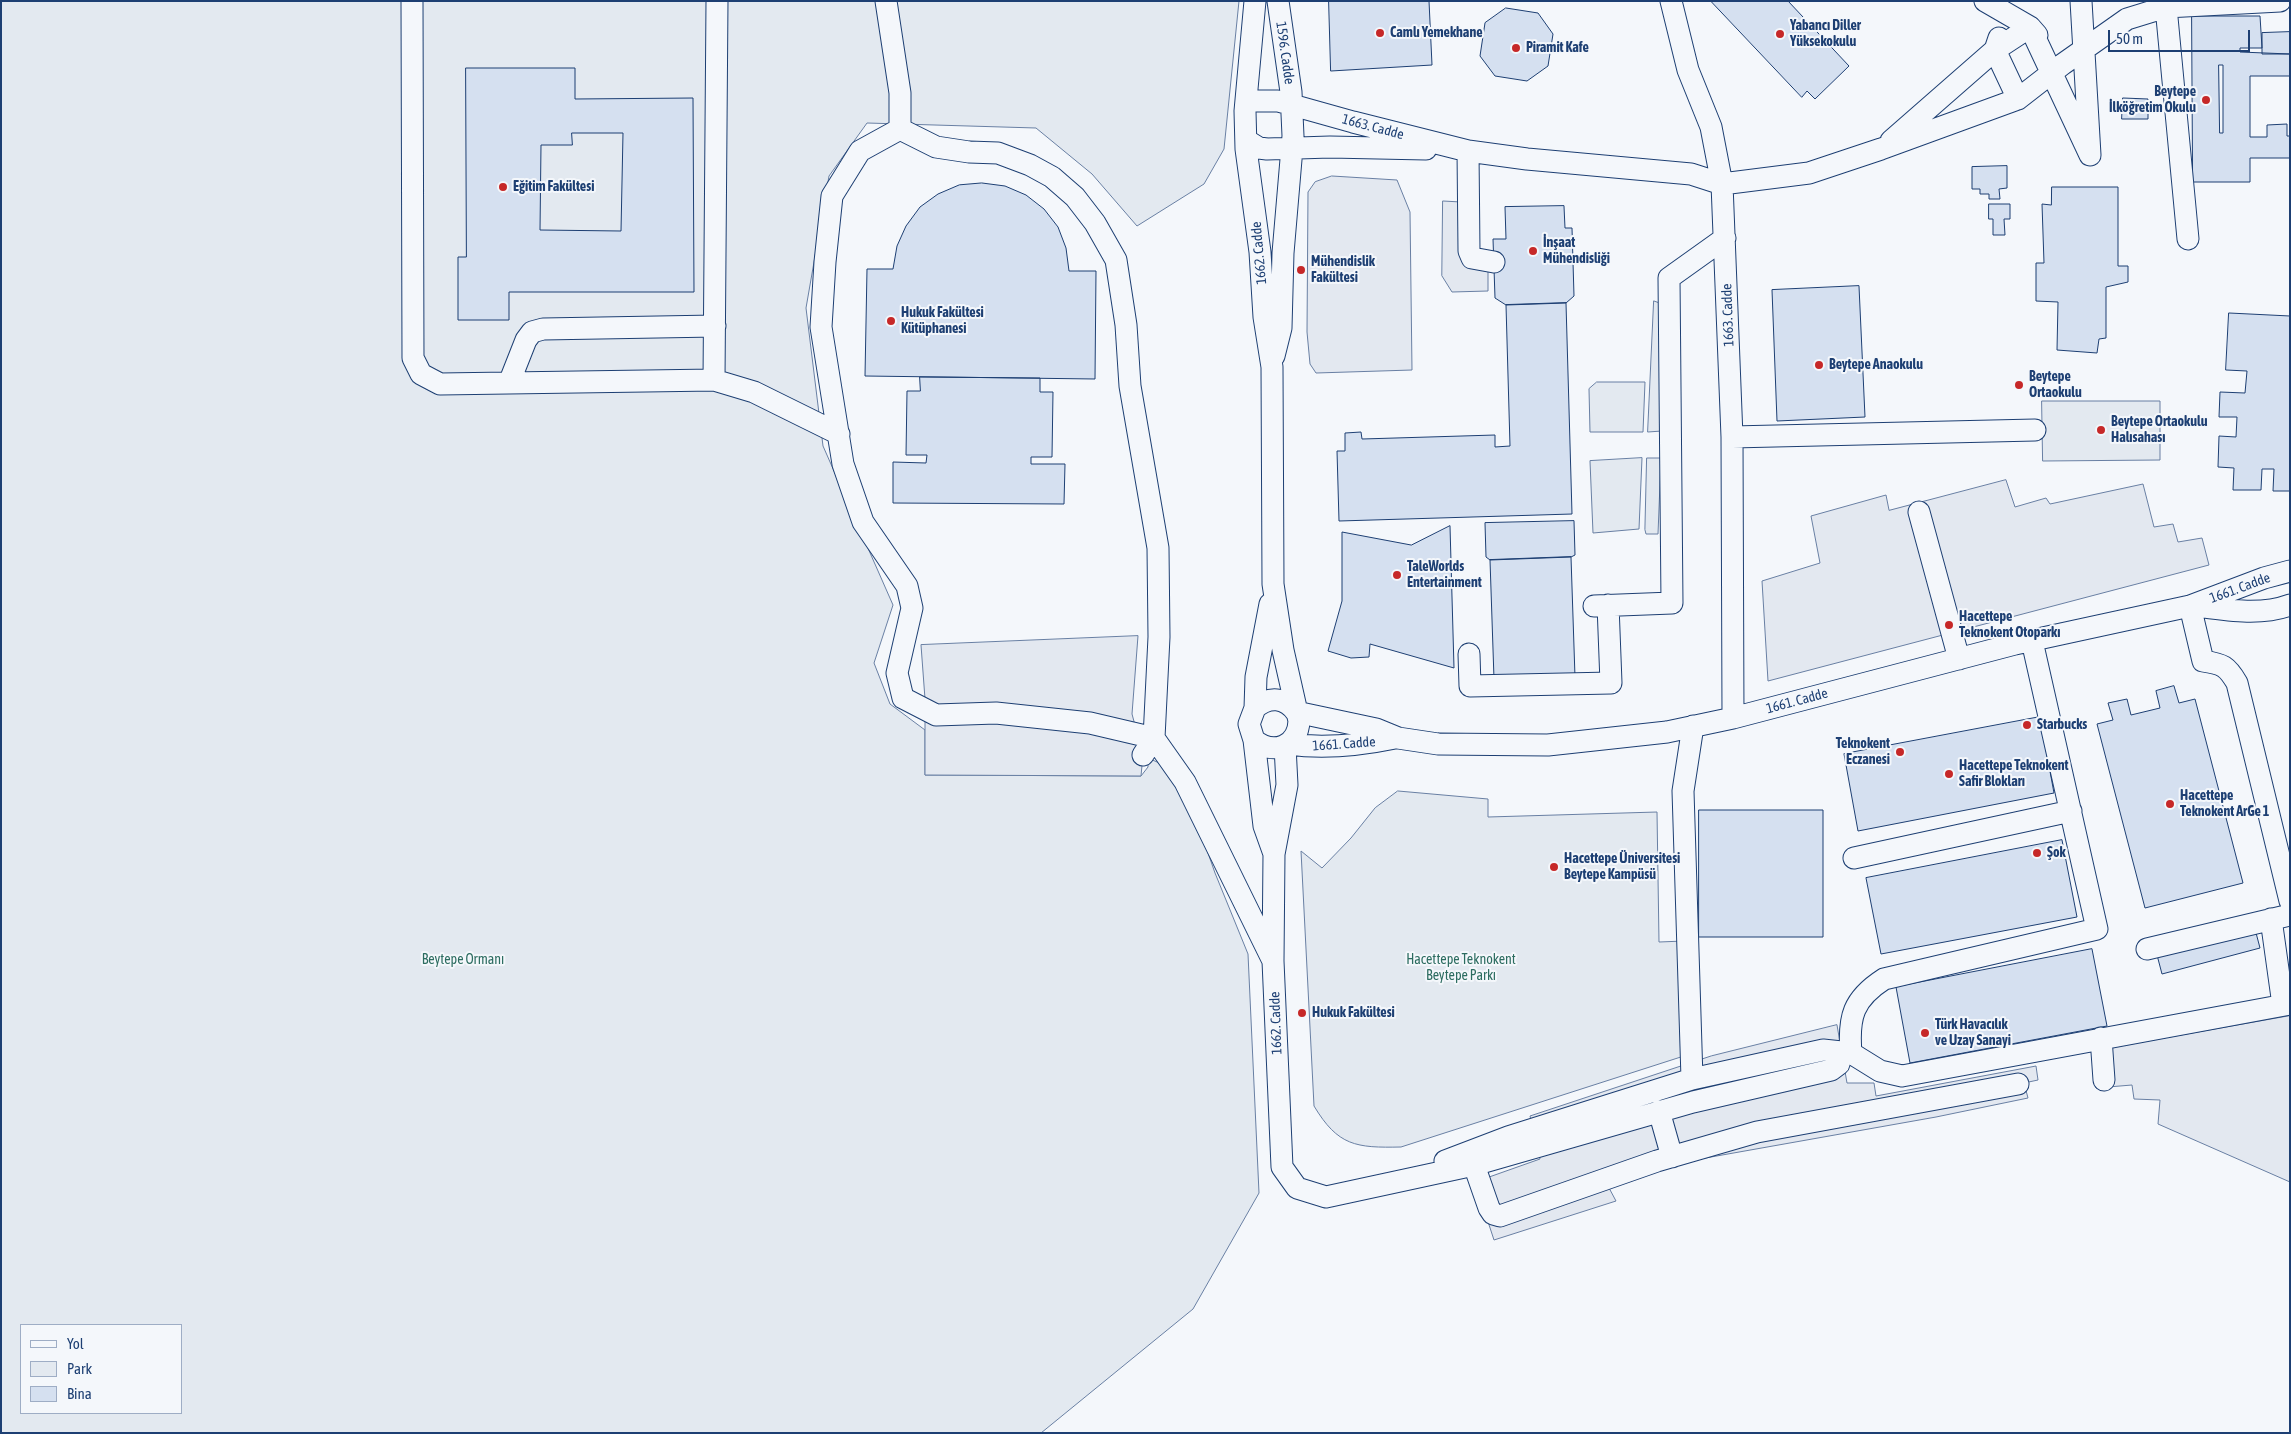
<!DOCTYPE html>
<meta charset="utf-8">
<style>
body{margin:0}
#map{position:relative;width:2291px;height:1434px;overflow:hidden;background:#f4f7fb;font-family:"Asap Condensed",sans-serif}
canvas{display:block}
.frame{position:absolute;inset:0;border:2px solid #1d3f73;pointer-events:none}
.legend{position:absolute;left:20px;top:1324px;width:162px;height:90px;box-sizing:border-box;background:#f4f7fb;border:1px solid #9eadc5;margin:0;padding:6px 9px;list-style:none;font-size:15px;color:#1d3f73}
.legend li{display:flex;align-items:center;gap:10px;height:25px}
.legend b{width:25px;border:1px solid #9eadc5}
.scale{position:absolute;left:2108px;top:30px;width:142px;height:22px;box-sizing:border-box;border:2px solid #1d3f73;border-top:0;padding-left:6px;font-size:15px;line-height:18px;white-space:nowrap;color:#1d3f73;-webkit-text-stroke:4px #f4f7fb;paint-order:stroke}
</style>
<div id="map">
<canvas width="2291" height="1434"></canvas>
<div class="frame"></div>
<ul class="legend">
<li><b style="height:6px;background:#f4f7fb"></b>Yol</li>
<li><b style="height:14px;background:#e3e9f0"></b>Park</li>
<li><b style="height:14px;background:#d5e0f0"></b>Bina</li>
</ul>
<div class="scale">50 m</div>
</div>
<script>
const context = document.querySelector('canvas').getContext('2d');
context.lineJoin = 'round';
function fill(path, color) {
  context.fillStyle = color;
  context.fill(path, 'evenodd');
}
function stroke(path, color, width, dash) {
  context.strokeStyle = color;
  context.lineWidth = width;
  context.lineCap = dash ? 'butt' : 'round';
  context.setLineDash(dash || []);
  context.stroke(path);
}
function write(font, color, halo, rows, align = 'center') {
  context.font = font + ' "Asap Condensed",sans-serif';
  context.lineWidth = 4;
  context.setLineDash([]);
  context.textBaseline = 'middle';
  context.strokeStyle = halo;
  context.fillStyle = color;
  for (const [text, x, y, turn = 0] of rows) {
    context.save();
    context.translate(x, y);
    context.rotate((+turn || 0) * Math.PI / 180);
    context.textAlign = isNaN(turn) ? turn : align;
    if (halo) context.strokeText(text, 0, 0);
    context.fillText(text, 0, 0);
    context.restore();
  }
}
const green = new Path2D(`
 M1,1h1238l-15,148 -20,35 -67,42 -45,-52 -56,-46 -169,-5 -38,53 -23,132 17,138 70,159 -19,58 16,41 35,26v45l216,1 7,-9v-9l18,8 34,64 15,43 33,81 11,239 -66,116 -152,124h-1040zM21,1325h160v88h-160z
 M1654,301l11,4 -3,126 -14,1z
 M1597,382h48l-2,50h-53l-1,-43z
 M2042,401h118v59l-117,1z
 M1642,458l-3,71 -46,4 -3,-72z
 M1647,458h14l-3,76h-12l-1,-4z
 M1398,791l90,8v18l169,-5 2,130 25,-1 3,114 -286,92c-45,1 -63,-1 -87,-41l-13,-255 21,17 29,-30 24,-30z`);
fill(green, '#e3e9f0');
stroke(green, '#687fa3', 1);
const parking = new Path2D(`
 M1332,176l65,4 13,32 2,158 -96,3 -6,-9 -3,-32 1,-140 7,-10z
 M1443,201l18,1 16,53h11v36l-36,1 -10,-16z
 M2006,480l9,27 31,-9 4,6 93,-20 11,43 19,-3 5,18 24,-4 7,27 -441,116 -6,-100 58,-18 -9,-47 75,-21 3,15z
 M1138,636l-6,78 11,41 -2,21 -216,-1v-76l-4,-54z
 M2290,1016v166l-132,-58 2,-24 -26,-1 -2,-14 -36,3 -3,-37z
 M1837,1025l10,58h27l2,13 160,-30 2,14 -14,3 4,15 -92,19 -270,48 -58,21 8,15 -122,39 -19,-58 65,-23 -10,-43 181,-60z`);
fill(parking, '#e3e8f0');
stroke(parking, '#687fa3', 1);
const building = new Path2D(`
 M1329,1h100l3,64 -101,6z
 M1711,1h77l61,65 -34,33 -8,-8 -5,6z
 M1506,8l32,5 15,21 -5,32 -21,15 -32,-5 -15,-20 5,-33z
 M2192,16h68l2,32h-22v4l50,2v22h-40v61h17v-12l20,-1v12h3v22h-40v24h-57zM2219,65h4v68h-3z
 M2290,32v22h-28v-21z
 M466,68h109v31l118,-1 1,194h-185v28h-51v-63h8zM572,133h51l-2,98 -81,-1 1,-85h31z
 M2123,98l25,1v20h-26z
 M2007,166v22l-8,1 1,10h-11v-5h-9v-5h-8v-22z
 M982,183l23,3 21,9 18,14 14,18 8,21 3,23h27l-1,108 -230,-3 2,-107h26l4,-23 9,-20 14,-19 18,-13 21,-9z
 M2052,187h66v79h10v16l-22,5v51l-7,1 -2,14 -40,-3 1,-48 -22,-1v-38h8l-2,-59 9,1z
 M1989,204h21v15h-6l1,16h-12v-16h-4z
 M1564,206l1,22h7l2,68 -8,7 -60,2 -11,-7 -2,-59h13l-1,-32z
 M1859,286l6,131 -88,4 -5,-131z
 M1566,303l6,211 -233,7 -2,-70h8v-18l16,-1 1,7 133,-4v12l15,-1 -4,-141z
 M2229,313l61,3v175h-17l1,-22h-12l-1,21h-28l1,-22 -16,-1 1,-31 17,1 1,-20h-18l1,-25 25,1 2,-22 -21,-1z
 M920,377l120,1v14h13l-1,65h-21v7h34l-1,40 -171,-1v-41l33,1 1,-8h-21l1,-64h13z
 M1574,521l1,34 -4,2 -81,3 -4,-3 -1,-34z
 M1450,526l4,142 -84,-24 -1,13 -18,1 -23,-7 14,-50v-69l69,13z
 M1571,557l4,120 -81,2 -4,-119z
 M2174,686l5,17 16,-4 48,184 -98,25 -48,-184 16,-4 -5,-17 19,-4 4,16 29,-7 -4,-17z
 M2040,717l14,76 -196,38 -14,-77z
 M1699,810h124v127h-124z
 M2062,840l15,77 -196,37 -15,-76z
 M2255,929l5,19 -98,26 -5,-19z
 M2092,949l15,77 -197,37 -14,-76z`);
fill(building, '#d5e0f0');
stroke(building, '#1d3f73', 1);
const minor = new Path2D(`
 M412,1l1,357 8,16 19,10 274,-4 40,12 85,42
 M886,1l14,92v36
 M1671,1l17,69 23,57 11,57 10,253 1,281
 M1985,1l45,26 7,8
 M2166,7l22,232
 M1999,38l-4,12 23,49
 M1247,101h31l75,21 115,29 59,8 164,15 31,10 87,-11 72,-24 137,-50 45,-35 64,-45 39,-12 114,-6
 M1246,140l13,8 8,1 63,-2 96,2
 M1891,141l104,-91 35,-23 60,128 -9,-154
 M1468,151l1,100 3,7 22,4
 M1274,356l7,-28 2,-75 10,-117 -2,-44 -13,-91
 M714,380l3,-379
 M509,383l17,-43 6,-8 11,-3 172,-3
 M1732,437l303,-7
 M1919,512l40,147
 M1270,604l-14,73 -1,31 -6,16 5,16 10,86 10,28
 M1594,606l78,-3 -3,-325 56,-40
 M2190,606l13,55c20,3 24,5 34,22l53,218
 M2196,606c30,4 65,10 94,-1
 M1469,654l1,32 141,-3 -3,-78
 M1255,708c14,-12 30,-11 41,4
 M1296,712l80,17 22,9 40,6 110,1 119,-13 66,-14 282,-74 175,-38 74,-28 26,-7
 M1254,740c20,16 44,6 45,-19l-16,-71 -10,-66 -1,-217 -8,-50 -4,-65 -14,-103 -1,-38 10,-110
 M1289,744c34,5 72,1 106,-6
 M1285,746l2,39 -13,69 -1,107 9,206 15,21 29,9 148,-32 219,-63 138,-32 8,-6 2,-11
 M1143,755l11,-17 5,-101 -1,-89 -28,-162 -4,-61 -10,-65 -21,-37 -20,-26 -23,-20 -22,-12 -32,-12 -29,-1 -33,-5 -36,-18 -40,22 -28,45 -7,66 -4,65 22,137 20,58 44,64 5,22 -15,65 6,25 33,17 60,-2 94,10 64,15 31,44 88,179
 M1854,858l217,-47
 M2271,919l12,86
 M2147,949l143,-34
 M2101,1038l3,42
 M1851,1053c-3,-36 2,-54 33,-74l213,-50 -65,-288
 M1692,1079l-9,-288 10,-65
 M1659,1111l13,46
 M1445,1161l63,-24 184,-58 131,-29 28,3 29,18 22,5 388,-72
 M1474,1165l15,43 4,6 7,2 157,-55 100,-29 261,-48`);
stroke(minor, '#1d3f73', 23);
stroke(minor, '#f4f7fb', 21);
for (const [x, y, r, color] of [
 [1380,33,5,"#c62828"],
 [1780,34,5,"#c62828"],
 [1516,48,5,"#c62828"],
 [2206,100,5,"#c62828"],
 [503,187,5,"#c62828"],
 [1533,251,5,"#c62828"],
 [1301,270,5,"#c62828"],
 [891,321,5,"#c62828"],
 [1819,365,5,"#c62828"],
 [2019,385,5,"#c62828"],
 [2101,430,5,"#c62828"],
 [1397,575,5,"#c62828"],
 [1949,625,5,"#c62828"],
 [2027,725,5,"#c62828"],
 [1900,752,5,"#c62828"],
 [1949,774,5,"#c62828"],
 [2170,804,5,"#c62828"],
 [2037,853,5,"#c62828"],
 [1554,867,5,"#c62828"],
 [1302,1013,5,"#c62828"],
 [1925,1033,5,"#c62828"]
]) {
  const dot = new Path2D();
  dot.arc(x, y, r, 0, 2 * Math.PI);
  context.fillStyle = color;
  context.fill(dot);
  stroke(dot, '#f4f7fb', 2);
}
write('bold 14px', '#1d3f73', '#f4f7fb', [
 ["Yabancı Diller",1790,26],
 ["Yüksekokulu",1790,42],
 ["Camlı Yemekhane",1390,33],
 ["Piramit Kafe",1526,48],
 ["Beytepe",2196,92,"right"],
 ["İlköğretim Okulu",2196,108,"right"],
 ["Eğitim Fakültesi",513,187],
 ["İnşaat",1543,243],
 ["Mühendisliği",1543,259],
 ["Mühendislik",1311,262],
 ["Fakültesi",1311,278],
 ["Hukuk Fakültesi",901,313],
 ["Kütüphanesi",901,329],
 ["Beytepe Anaokulu",1829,365],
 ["Beytepe",2029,377],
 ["Ortaokulu",2029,393],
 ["Beytepe Ortaokulu",2111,422],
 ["Halısahası",2111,438],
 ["TaleWorlds",1407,567],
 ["Entertainment",1407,583],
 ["Hacettepe",1959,617],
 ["Teknokent Otoparkı",1959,633],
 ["Starbucks",2037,725],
 ["Teknokent",1890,744,"right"],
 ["Eczanesi",1890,760,"right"],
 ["Hacettepe Teknokent",1959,766],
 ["Safir Blokları",1959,782],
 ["Hacettepe",2180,796],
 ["Teknokent ArGe 1",2180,812],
 ["Şok",2047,853],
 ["Hacettepe Üniversitesi",1564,859],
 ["Beytepe Kampüsü",1564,875],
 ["Hukuk Fakültesi",1312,1013],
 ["Türk Havacılık",1935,1025],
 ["ve Uzay Sanayi",1935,1041]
], 'left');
write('14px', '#1d3f73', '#f4f7fb', [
 ["1596. Cadde",1285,53,82],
 ["1663. Cadde",1373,127,15],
 ["1662. Cadde",1259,253,-95],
 ["1663. Cadde",1728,315,-92],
 ["1661. Cadde",2240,588,-20],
 ["1661. Cadde",1797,701,-15],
 ["1661. Cadde",1344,744,-4],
 ["1662. Cadde",1276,1023,-92]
]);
write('14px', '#2c6c60', '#f4f7fb', [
 ["Beytepe Ormanı",463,960],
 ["Hacettepe Teknokent",1461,960],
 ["Beytepe Parkı",1461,976]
]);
</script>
